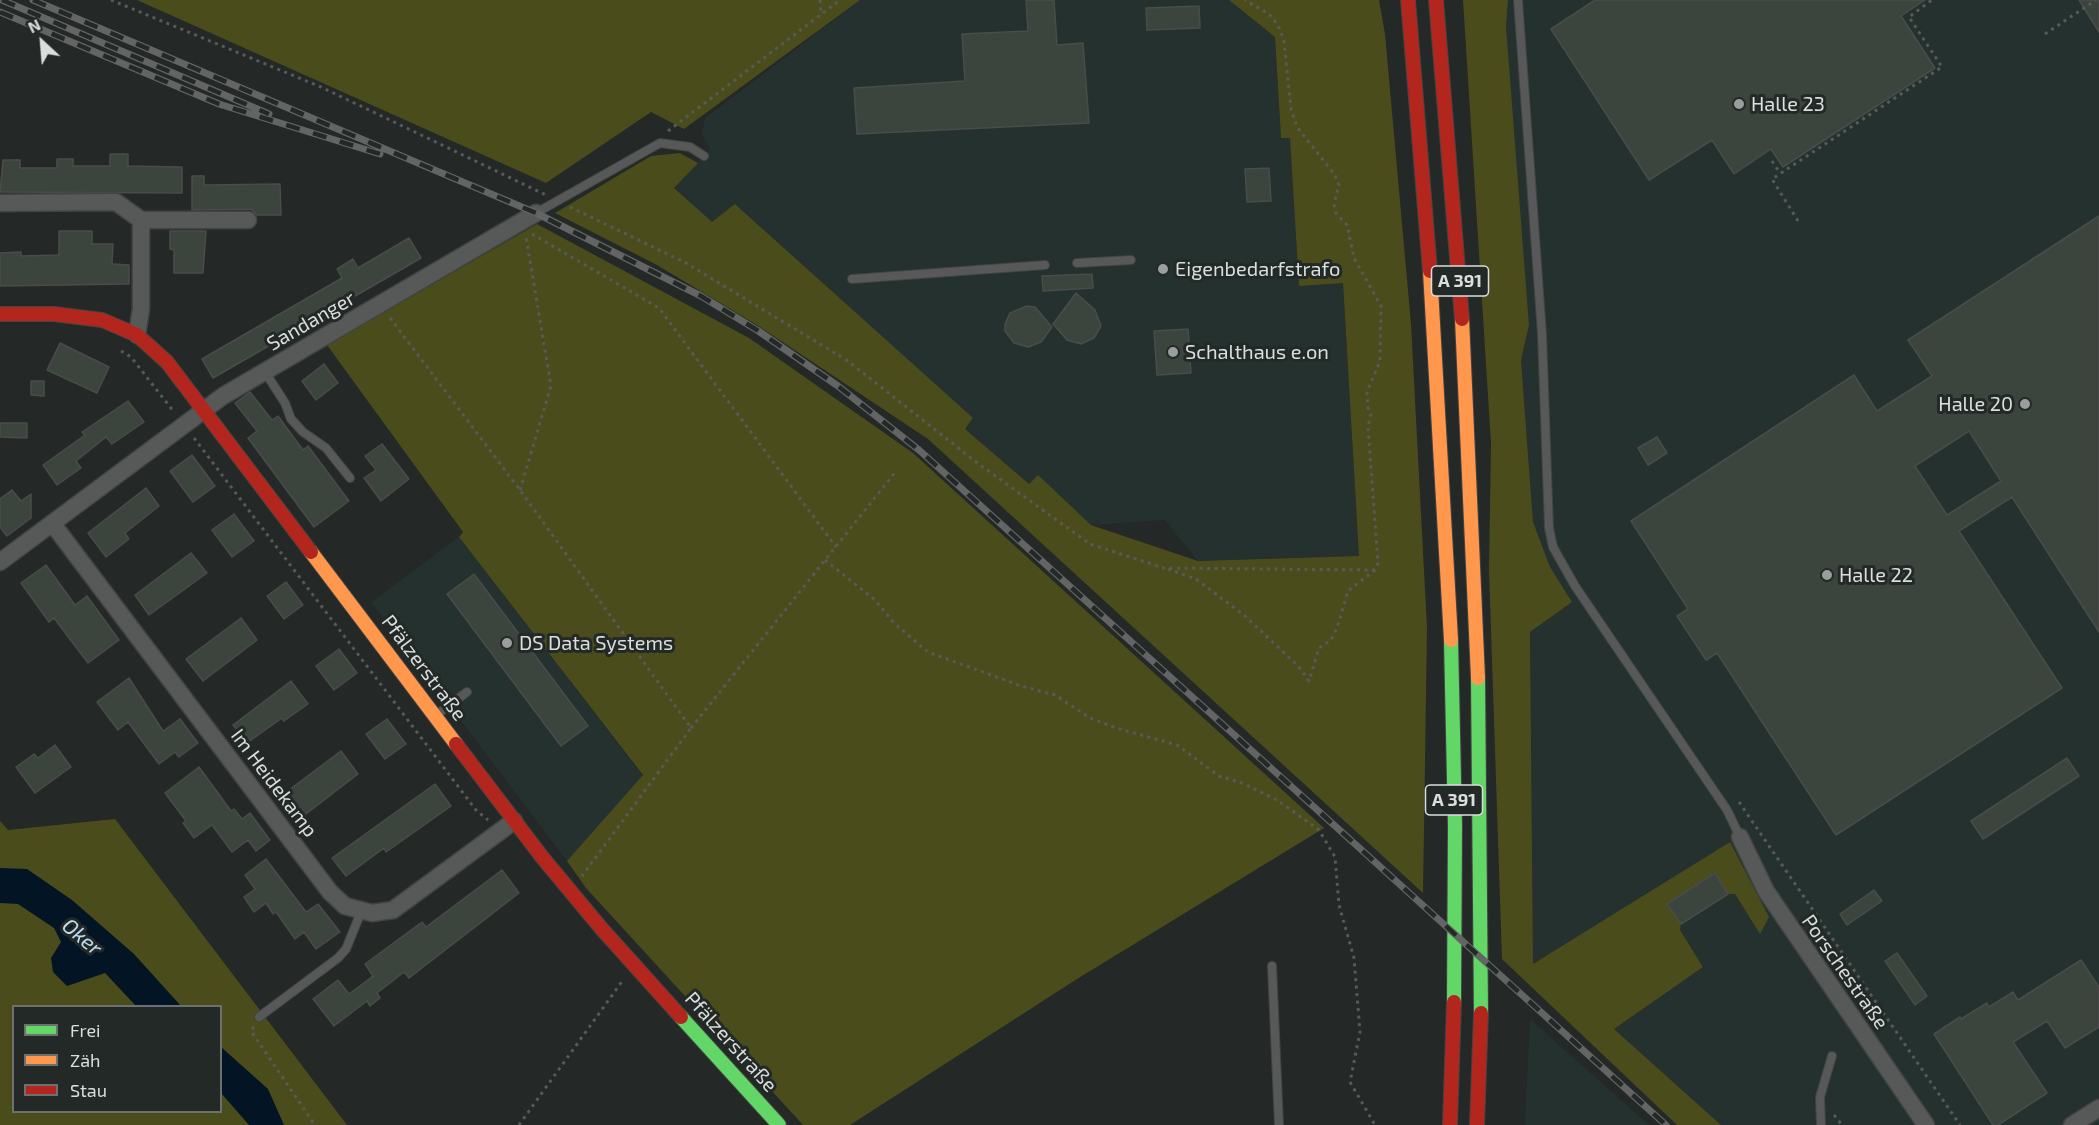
<!DOCTYPE html>
<meta charset="utf-8">
<style>
body{margin:0}
#map{position:relative;width:2099px;height:1125px;overflow:hidden;background:#242826;font-family:"Exo 2",sans-serif}
canvas{display:block}
.legend{position:absolute;left:12px;top:1005px;width:210px;height:108px;box-sizing:border-box;background:#232927;border:2px solid #6c7170;margin:0;padding:8px 10px;list-style:none;font-size:18px;color:#dadedd}
.legend li{display:flex;align-items:center;gap:12px;height:30px}
.legend b{width:30px;border:2px solid #6c7170}
.north{position:absolute;left:12px;top:12px;width:60px;height:60px;-webkit-text-stroke:4px #232927;paint-order:stroke;rotate:334deg;font-size:16px;font-weight:700;line-height:24px;text-align:center;color:#dadedd}
.north::after{content:'';display:block;margin:auto;width:21px;height:27px;background:#dadedd;clip-path:polygon(50% 0,100% 100%,50% 72%,0 100%)}
</style>
<div id="map">
<canvas width="2099" height="1125"></canvas>
<ul class="legend">
<li><b style="height:8px;background:#63d668"></b>Frei</li>
<li><b style="height:8px;background:#ff974d"></b>Zäh</li>
<li><b style="height:8px;background:#b3261e"></b>Stau</li>
</ul>
<div class="north">N</div>
</div>
<script>
const g = document.querySelector('canvas').getContext('2d');
g.lineJoin = 'round';
function fill(path, color) {
  g.fillStyle = color;
  g.fill(path, 'evenodd');
}
function poly(rows) {
  const path = new Path2D();
  for (const r of rows) {
    path.moveTo(r[0], r[1]);
    for (let i = 2; i < r.length; i += 2) path.lineTo(r[i], r[i + 1]);
  }
  return path;
}
function strokePath(path, color, width, dash) {
  g.strokeStyle = color;
  g.lineWidth = width;
  g.lineCap = dash ? 'butt' : 'round';
  g.setLineDash(dash || []);
  g.stroke(path);
}
function label(font, color, halo, rows, align = 'center') {
  g.font = font + ' "Exo 2",sans-serif';
  g.lineWidth = 6;
  g.setLineDash([]);
  g.textBaseline = 'middle';
  g.strokeStyle = halo;
  g.fillStyle = color;
  for (const [text, x, y, turn = 0] of rows) {
    g.save();
    g.translate(x, y);
    g.rotate((+turn || 0) * Math.PI / 180);
    g.textAlign = isNaN(turn) ? turn : align;
    if (halo) g.strokeText(text, 0, 0);
    g.fillText(text, 0, 0);
    g.restore();
  }
}
fill(poly([
 [860,0,1229,0,1275,37,1281,138,1290,138,1299,285,1343,283,1359,556,1198,561,1165,520,1091,525,1038,476,1029,484,965,429,973,419,736,204,712,223,674,188,710,149,702,134,705,118],
 [1508,0,2099,0,2099,1125,1721,1125,1614,1029,1703,967,1680,930,1681,924,1667,904,1715,873,1728,894,1735,894,1760,933,1730,842,1533,965,1530,632,1572,602,1550,567,1533,522,1521,360,1529,325,1506,26],
 [459,537,643,776,567,861,371,602],
 [1530,1019,1649,1125,1525,1125]
]), '#25312e');
fill(poly([
 [137,0,860,0,684,129,651,112,546,183],
 [1229,0,1379,0,1385,34,1411,324,1427,628,1423,893,928,439,757,325,657,265,555,213,651,156,680,153,698,163,674,188,712,222,735,204,973,418,965,429,1029,484,1038,475,1091,525,1198,561,1359,556,1343,283,1299,286,1290,138,1281,138,1275,37],
 [1463,0,1508,0,1506,26,1529,325,1521,360,1533,522,1550,567,1572,602,1530,632,1533,964,1730,842,1769,917,1760,934,1735,894,1728,894,1715,873,1668,903,1681,924,1680,930,1703,967,1614,1029,1721,1125,1677,1125,1502,959,1489,570,1491,443],
 [537,224,749,338,913,453,1324,828,1077,979,850,1125,803,1125,586,888,567,861,643,775,459,537,463,532,327,345],
 [115,819,347,1125,0,1125,0,821,8,830],
 [14,1006,220,1006,220,1112,14,1112]
]), '#4a4d1b');
fill(poly([
 [0,868,27,869,72,900,134,954,181,1006,136,1006,105,973,67,986,53,972,51,958,61,942,54,928,18,904,0,903],
 [220,1046,268,1089,284,1125,249,1125,221,1093]
]), '#031424');
const building = poly([
 [1026,0,1054,0,1057,45,1083,43,1089,123,857,134,854,88,965,81,962,34,1028,31,1026,0],
 [1595,0,1925,0,1901,16,1935,68,1783,167,1771,149,1734,174,1712,140,1649,180,1551,29,1595,0],
 [2079,0,2099,0,2099,32,2079,0],
 [1199,6,1200,28,1147,30,1146,8,1199,6],
 [110,154,128,154,128,166,182,167,182,193,0,192,3,160,20,160,20,168,57,168,57,159,73,159,73,166,110,166,110,154],
 [1269,168,1271,201,1247,202,1245,169,1269,168],
 [192,176,204,176,204,185,280,184,281,215,257,215,251,209,192,210,192,176],
 [2099,216,2099,632,2012,497,1959,531,2062,688,1836,835,1717,653,1706,660,1677,616,1688,609,1631,521,1854,375,1877,411,1932,376,1908,340,2099,216],
 [1969,431,2001,481,1947,515,1915,466,1969,431],
 [59,231,92,231,92,244,113,244,112,264,129,265,129,284,0,286,0,253,21,252,21,256,59,255,59,231],
 [170,231,206,231,203,273,174,273,174,250,170,249,170,231],
 [409,238,421,258,213,378,202,359,342,278,337,269,353,259,358,268,409,238],
 [1092,274,1093,288,1043,291,1042,276,1092,274],
 [1076,293,1095,310,1101,326,1094,338,1081,344,1067,340,1053,324,1076,293],
 [1027,306,1035,307,1052,327,1041,342,1028,347,1014,343,1005,331,1005,324,1010,313,1027,306],
 [1188,329,1191,373,1157,375,1154,331,1188,329],
 [60,343,109,367,97,393,47,370,60,343],
 [324,364,338,383,316,400,302,381,324,364],
 [31,381,44,381,44,396,31,395,31,381],
 [250,392,272,420,278,416,303,450,308,446,349,501,314,527,248,438,257,431,235,403,250,392],
 [128,401,144,422,112,444,106,437,76,461,81,468,57,485,43,465,85,435,82,432,128,401],
 [0,423,27,423,27,438,0,437,0,423],
 [1657,437,1667,453,1648,465,1638,448,1657,437],
 [382,444,409,479,381,501,364,478,376,470,365,456,382,444],
 [192,455,215,486,193,502,170,471,192,455],
 [146,488,159,506,125,533,129,539,106,557,88,533,146,488],
 [12,490,21,501,31,494,31,518,7,536,0,527,0,499,12,490],
 [234,514,254,541,232,557,212,530,234,514],
 [191,553,207,573,149,615,135,595,191,553],
 [46,565,75,605,87,596,119,640,88,663,54,618,49,622,21,583,46,565],
 [474,574,588,726,561,746,447,594,474,574],
 [286,582,303,605,284,619,267,596,286,582],
 [241,618,257,640,203,681,186,659,241,618],
 [339,649,357,673,334,690,316,666,339,649],
 [129,678,163,731,180,719,198,743,179,757,175,752,159,764,128,722,118,730,97,702,129,678],
 [291,681,308,704,284,721,282,718,247,743,233,725,291,681],
 [387,719,406,744,385,759,366,734,387,719],
 [55,745,71,767,35,793,16,767,34,754,38,758,55,745],
 [341,751,358,774,302,817,285,793,341,751],
 [2067,758,2079,776,1983,839,1971,821,2067,758],
 [199,767,231,811,234,809,242,819,250,813,270,840,256,851,248,840,232,852,212,825,194,838,183,823,186,821,165,793,199,767],
 [435,784,451,806,386,852,384,848,346,876,332,858,435,784],
 [266,859,306,912,318,904,340,932,316,949,304,932,295,939,276,912,273,914,266,903,254,912,244,897,255,889,245,875,266,859],
 [502,870,519,893,409,978,404,972,377,993,380,998,370,1006,367,1001,334,1026,313,999,338,980,349,994,373,976,365,964,422,922,426,927,502,870],
 [1715,873,1728,894,1681,924,1667,904,1715,873],
 [1874,890,1882,901,1847,925,1840,914,1874,890],
 [1897,953,1927,996,1915,1005,1885,961,1897,953],
 [2081,960,2099,987,2099,1027,2065,1048,2047,1021,2013,1042,2047,1093,1998,1125,1993,1125,1934,1034,1960,1017,1961,1019,1987,1003,1989,1007,2013,992,2018,1000,2081,960]
]);
fill(building, '#3c453d');
strokePath(building, '#494c4a', 1.5);
const lane = poly([
 [1518,0,1542,334,1549,528,1553,547,1575,586,1727,810,1740,837],
 [536,213,660,143,690,147,704,156],
 [1077,263,1131,260],
 [852,279,1045,265],
 [265,372,285,403,291,419,303,432,326,448,350,478],
 [435,716,467,692],
 [1272,966,1279,1125],
 [259,1017,338,958,346,949,361,912],
 [1821,1125,1820,1097,1832,1056]
]);
const street = poly([
 [0,203,116,202,141,220],
 [137,335,141,309,141,220,248,220],
 [52,523,330,892,345,906,372,913,393,910,514,821],
 [0,562,223,396,536,213],
 [1740,837,1766,891,1926,1125],
 [2072,1125,2099,1108]
]);
const fast = poly([
 [1451,640,1455,826,1454,1002],
 [1478,678,1481,1013],
 [681,1017,779,1125]
]);
const slow = poly([
 [1430,271,1451,640],
 [1462,319,1478,678],
 [311,552,456,744]
]);
const jam = poly([
 [1408,0,1430,271],
 [1436,0,1462,319],
 [0,314,54,314,102,320,137,335,167,362,311,552],
 [456,744,542,857,601,928,681,1017],
 [1450,1125,1454,1002],
 [1477,1125,1481,1013]
]);
strokePath(lane, '#424443', 10);
strokePath(street, '#424443', 19);
strokePath(fast, '#424443', 16);
strokePath(slow, '#424443', 16);
strokePath(jam, '#424443', 16);
strokePath(poly([
 [111,0,321,87,546,195],
 [820,0,821,13],
 [2045,34,2096,0],
 [668,131,840,0],
 [1772,161,1780,173],
 [570,207,686,263,848,361,976,462,1090,544,1164,568,1375,570],
 [1798,221,1772,179,1942,67,1909,17,1932,0],
 [532,234,659,308,836,547],
 [390,318,520,490,691,728,582,876],
 [121,351,131,357,174,412],
 [194,438,476,810,488,820],
 [520,490,551,386,526,237],
 [825,560,875,600,894,623,928,652,1021,686,1055,695,1090,718,1116,728,1177,745,1219,776,1242,783,1277,800,1319,830,1335,857,1339,905,1354,958,1360,1032,1350,1082,1375,1125],
 [1168,569,1196,579,1245,616,1299,667,1309,681,1319,648,1331,640,1337,628,1348,591,1375,570,1378,563,1368,427,1371,414,1368,408,1367,392,1380,361,1381,306,1354,258,1347,225,1336,213,1334,204,1339,185,1335,175,1297,127,1291,109,1284,41,1278,25,1269,14,1245,0],
 [691,728,897,470],
 [1739,802,1960,1125],
 [254,1027,251,1031,315,1125],
 [1834,1115,1842,1125],
 [519,1125,623,980]
]), '#585959', 3, [3, 4.5]);
strokePath(lane, '#575959', 8);
strokePath(street, '#575959', 16);
strokePath(fast, '#63d668', 14);
strokePath(slow, '#ff974d', 14);
strokePath(jam, '#b3261e', 14);
const rail = poly([
 [2,0,269,114],
 [33,0,536,213,701,296,757,330,838,386,919,450,1666,1125],
 [0,12,219,104,380,154]
]);
strokePath(rail, '#636464', 7);
strokePath(rail, '#232927', 4.5, [14]);
for (const [x, y, r, color] of [
 [1739,104,6,"#9a9e9d"],
 [1163,269,6,"#9a9e9d"],
 [1173,352,6,"#9a9e9d"],
 [2025,404,6,"#9a9e9d"],
 [1827,575,6,"#9a9e9d"],
 [507,643,6,"#9a9e9d"]
]) {
  const dot = new Path2D();
  dot.arc(x, y, r, 0, 2 * Math.PI);
  g.fillStyle = color;
  g.fill(dot);
  strokePath(dot, '#232927', 2);
}
for (const [x, y, w] of [
 [1460,281,57],
 [1454,800,57]
]) {
  const box = new Path2D();
  box.roundRect(x - w / 2, y - 15, w, 30, 4.5);
  g.fillStyle = '#232927';
  g.fill(box);
  strokePath(box, '#dadedd', 1.5);
}
label('bold 18px', '#dadedd', null, [
 ["A 391",1460,281],
 ["A 391",1454,800]
]);
label('20px', '#dadedd', '#232927', [
 ["Halle 23",1751,104],
 ["Eigenbedarfstrafo",1175,269],
 ["Schalthaus e.on",1185,352],
 ["Halle 20",2013,404,"right"],
 ["Halle 22",1839,575],
 ["DS Data Systems",519,643]
], 'left');
label('20px', '#dadedd', '#232927', [
 ["Sandanger",311,321,-30],
 ["Pfälzerstraße",424,668,53],
 ["Im Heidekamp",274,783,53],
 ["Porschestraße",1845,972,55],
 ["Pfälzerstraße",731,1042,48]
]);
label('italic 21px', '#bedcf3', '#232927', [
 ["Oker",82,937,40]
]);
</script>
